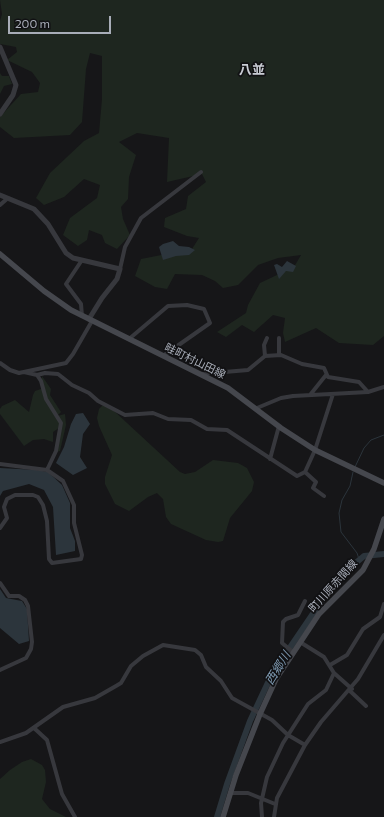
<!DOCTYPE html>
<meta charset="utf-8">
<style>
body{margin:0}
#map{position:relative;width:384px;height:817px;overflow:hidden;background:#161618;font-family:Commissioner,sans-serif}
canvas{display:block}
.scale{position:absolute;left:8px;top:16px;width:103px;height:18px;box-sizing:border-box;border:2px solid #a8adb8;border-top:0;padding-left:5px;font-size:12px;line-height:14px;white-space:nowrap;color:#a8adb8;-webkit-text-stroke:3px #111113;paint-order:stroke}
</style>
<div id="map">
<canvas width="384" height="817"></canvas>
<div class="scale">200 m</div>
</div>
<script>
const g = document.querySelector('canvas').getContext('2d');
g.lineJoin = 'round';
function fill(path, color) {
  g.fillStyle = color;
  g.fill(path, 'evenodd');
}
function poly(rows) {
  const path = new Path2D();
  for (const r of rows) {
    path.moveTo(r[0], r[1]);
    for (let i = 2; i < r.length; i += 2) path.lineTo(r[i], r[i + 1]);
  }
  return path;
}
function strokePath(path, color, width, dash) {
  g.strokeStyle = color;
  g.lineWidth = width;
  g.lineCap = dash ? 'butt' : 'round';
  g.setLineDash(dash || []);
  g.stroke(path);
}
function label(font, color, halo, rows, align = 'center') {
  g.font = font + ' Commissioner,"Noto Sans JP",sans-serif';
  g.lineWidth = 3.5;
  g.setLineDash([]);
  g.textBaseline = 'middle';
  g.strokeStyle = halo;
  g.fillStyle = color;
  for (const [text, x, y, turn = 0] of rows) {
    g.save();
    g.translate(x, y);
    g.rotate((+turn || 0) * Math.PI / 180);
    g.textAlign = isNaN(turn) ? turn : align;
    if (halo) g.strokeText(text, 0, 0);
    g.fillText(text, 0, 0);
    g.restore();
  }
}
fill(poly([
 [0,0,384,0,384,336,373,345,339,343,316,328,285,342,283,333,285,318,273,315,254,332,242,325,226,337,217,332,246,313,248,305,260,283,294,267,301,255,278,258,258,265,238,285,223,288,215,281,202,275,175,274,167,289,155,287,135,276,141,259,192,249,199,238,187,236,164,227,165,218,186,209,188,196,206,182,202,174,167,182,169,138,137,133,119,142,136,155,129,177,128,199,121,207,123,219,130,235,117,249,105,243,102,235,89,230,87,240,78,246,63,235,70,218,97,198,100,185,84,179,64,197,44,205,36,198,50,173,84,141,99,133,102,99,102,56,90,53,86,69,82,122,70,135,14,138,0,127,0,117,21,94,38,92,40,83,32,72,7,60,17,52,16,47,0,44,0,21,2,14],
 [0,73,2,76,9,76,12,84,4,86,0,94],
 [42,376,51,389,50,395,61,412,57,416,65,414,66,425,60,451,56,452,59,428,53,432,53,442,44,439,33,440,24,446,0,414,0,409,2,406,15,400,29,412,33,395,35,391,41,389],
 [103,405,113,410,180,472,185,474,195,472,213,460,238,463,247,468,254,482,252,491,230,518,223,541,218,542,206,540,171,524,166,517,163,499,157,493,148,497,129,511,115,504,105,484,105,477,112,455,99,426,97,418,99,409],
 [31,759,42,765,45,770,46,782,42,799,50,809,66,817,0,817,0,779,10,770,22,762]
]), '#1e261f');
fill(poly([
 [173,241,179,246,189,247,195,250,189,255,176,256,163,260,159,247,163,244],
 [287,261,296,266,293,272,286,271,279,279,274,265,277,264,282,267],
 [83,413,90,424,83,434,80,457,87,468,73,475,56,463,64,447,71,424,76,414],
 [0,468,37,470,48,472,62,485,70,503,70,528,75,541,75,551,56,555,53,507,44,490,29,484,3,491,0,496],
 [0,589,6,598,22,601,27,609,29,641,19,644,0,628]
]), '#2c353c');
strokePath(poly([
 [355,467,364,448,371,440,384,435],
 [353,472,350,486,342,500,339,513,341,532,357,553,359,559]
]), '#2c353c', 1);
strokePath(poly([
 [217,817,227,784,250,721,272,674,323,599,346,571,364,556,384,554]
]), '#2c353c', 6);
strokePath(poly([
 [0,205,8,198],
 [82,260,66,284,81,304,82,316],
 [120,269,125,247,141,218,201,172],
 [279,338,279,355],
 [129,339,168,306,187,305,204,309,210,323,163,356],
 [265,356,264,345,267,338],
 [0,363,10,370,19,373,66,363,73,354,92,321],
 [24,372,37,375,45,373,58,374,72,385,89,393,98,401,125,415,153,413,168,419,191,420,207,429,227,430,297,476,305,472,315,450,333,394],
 [201,374,248,370,265,356,281,355,302,364,324,368,328,377,359,382,368,392],
 [37,375,41,381,46,399,61,423,56,451,47,470],
 [310,395,326,375],
 [257,408,281,398,293,396,368,392,384,387],
 [270,459,279,426],
 [0,464,47,470,63,481,74,505,74,523,82,555,81,559,52,563,49,559,47,521,43,505,38,497,33,495,15,495,7,499,4,507,7,518,0,528],
 [305,472,316,482,313,488,324,496],
 [0,583,9,596,19,596,25,600,28,606,32,642,31,649,26,658,0,670],
 [300,642,324,657,334,673,352,689],
 [293,652,282,643,283,622,286,619,298,615,305,601],
 [330,665,347,655,363,629,380,617,384,604],
 [350,691,366,706],
 [34,728,47,740,62,794,75,817],
 [0,742,26,733,63,707,95,698,116,686,121,683,131,666,143,656,163,645,195,650,201,655,206,667,221,681,232,698,272,720,288,735,305,745],
 [230,793,248,793,275,804],
 [262,817,261,803,267,777,283,743,308,704,326,690,334,673],
 [274,817,277,798,305,745,321,722,358,679,384,635]
]), '#37383d', 4);
strokePath(poly([
 [0,47,16,85,13,95,0,114],
 [0,195,34,209,48,224,66,253,73,258,120,269,117,279,102,298,89,319]
]), '#37383d', 5);
strokePath(poly([
 [0,254,44,291,71,310,228,388,281,428,315,450,384,483],
 [223,817,236,775,260,714,276,679,319,614,363,570,374,549,384,519]
]), '#45474d', 5.5);
label('11px', '#a8adb8', '#111113', [
 ["畦町村山田線",195,361,26],
 ["町川原赤間線",333,586,-48]
]);
label('italic 12px', '#7f9bb3', '#111113', [
 ["西郷川",278,668,-58]
]);
label('bold 13px', '#c9ccd4', '#111113', [
 ["八並",252,70]
]);
</script>
